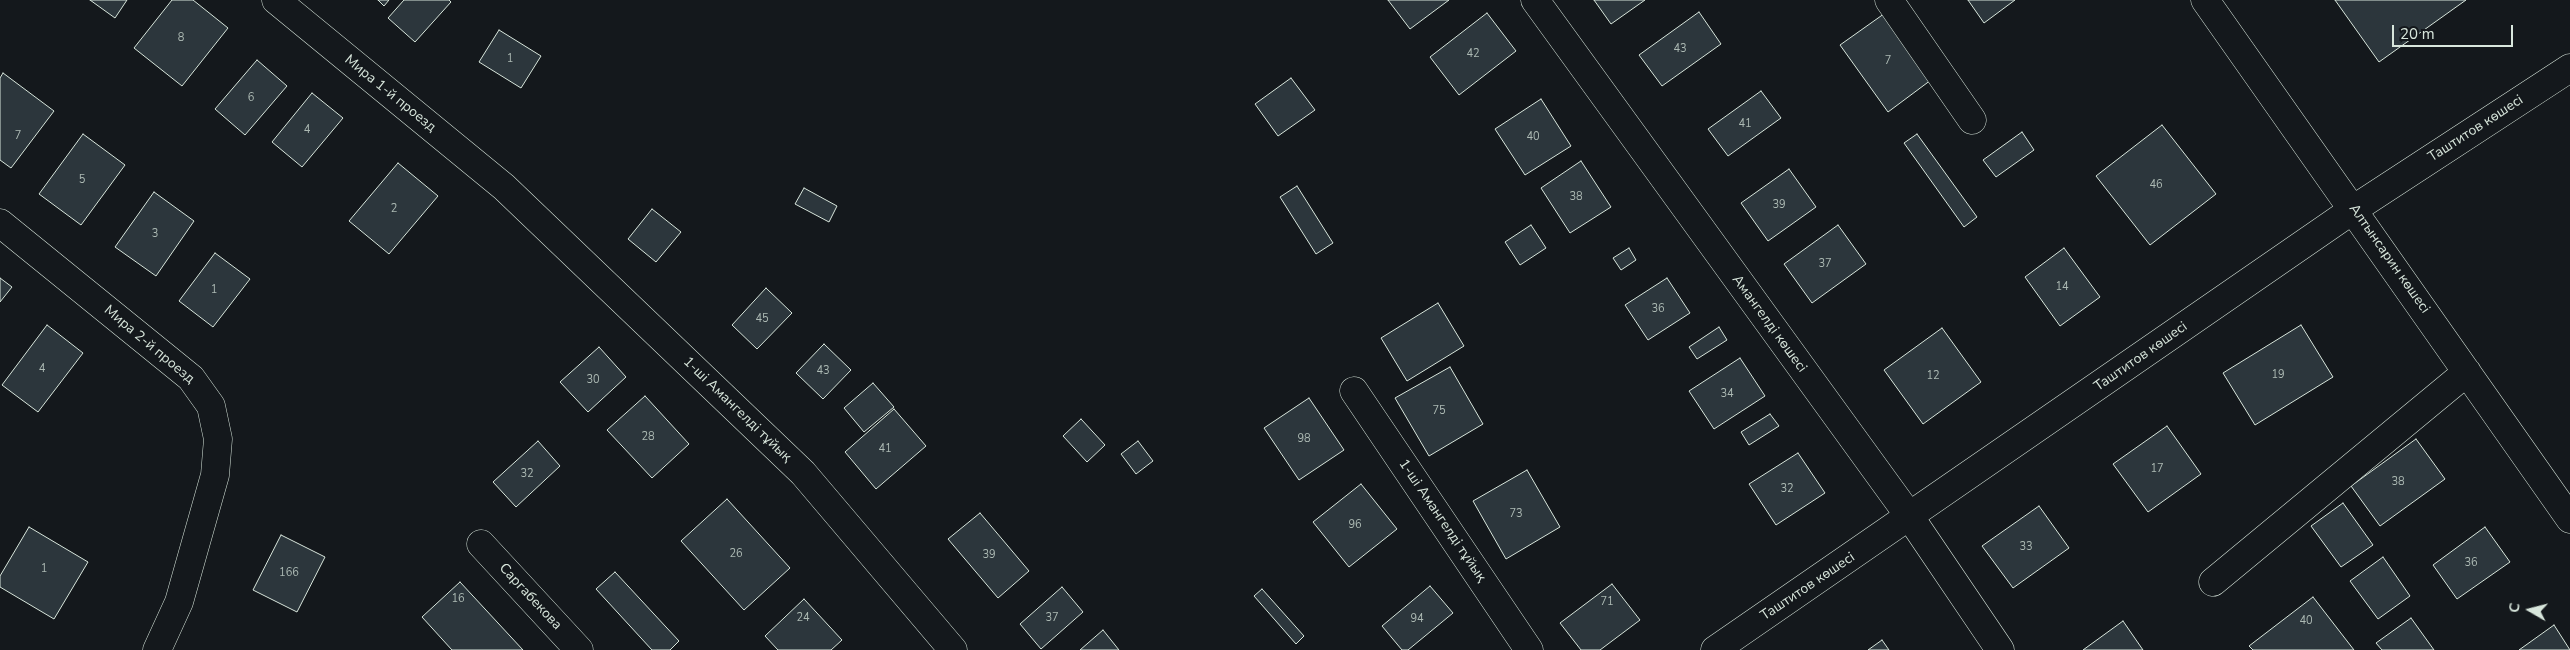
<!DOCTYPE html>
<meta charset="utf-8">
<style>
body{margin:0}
#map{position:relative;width:2570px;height:650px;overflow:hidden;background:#14181c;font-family:"Nunito Sans",sans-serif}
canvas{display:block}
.north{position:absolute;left:2505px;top:585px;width:50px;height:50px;-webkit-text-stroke:4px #14181c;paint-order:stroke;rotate:278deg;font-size:14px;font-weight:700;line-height:20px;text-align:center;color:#d8e6dc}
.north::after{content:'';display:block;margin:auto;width:18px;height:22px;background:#d8e6dc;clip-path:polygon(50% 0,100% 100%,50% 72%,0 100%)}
.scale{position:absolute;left:2392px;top:25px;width:121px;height:22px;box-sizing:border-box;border:2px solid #d8e6dc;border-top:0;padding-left:6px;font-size:15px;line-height:18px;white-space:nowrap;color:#d8e6dc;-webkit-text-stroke:4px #14181c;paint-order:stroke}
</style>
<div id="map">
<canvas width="2570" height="650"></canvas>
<div class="north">С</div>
<div class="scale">20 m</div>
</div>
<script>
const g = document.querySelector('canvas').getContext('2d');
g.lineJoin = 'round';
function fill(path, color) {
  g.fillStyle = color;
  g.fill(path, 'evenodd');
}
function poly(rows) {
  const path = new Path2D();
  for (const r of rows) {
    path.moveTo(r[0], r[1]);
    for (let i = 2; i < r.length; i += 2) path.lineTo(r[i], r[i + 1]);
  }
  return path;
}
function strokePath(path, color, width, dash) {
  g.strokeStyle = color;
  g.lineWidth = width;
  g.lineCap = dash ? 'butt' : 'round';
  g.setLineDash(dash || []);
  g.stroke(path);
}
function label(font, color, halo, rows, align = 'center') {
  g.font = font + ' "Nunito Sans",sans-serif';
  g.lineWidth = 4;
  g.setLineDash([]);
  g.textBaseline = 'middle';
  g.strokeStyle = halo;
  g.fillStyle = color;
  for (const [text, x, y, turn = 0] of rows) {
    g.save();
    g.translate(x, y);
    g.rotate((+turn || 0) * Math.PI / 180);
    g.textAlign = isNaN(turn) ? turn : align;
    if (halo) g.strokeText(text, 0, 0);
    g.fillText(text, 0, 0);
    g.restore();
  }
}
const building = poly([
 [90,0,127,0,115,18,90,0],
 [172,0,193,0,228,28,182,86,134,48,172,0],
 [378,0,389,0,384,6,378,0],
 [404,0,449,0,451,2,415,42,388,18,404,0],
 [1388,0,1449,0,1410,29,1388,0],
 [1594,0,1645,0,1611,24,1594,0],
 [1968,0,2015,0,1984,23,1968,0],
 [2335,0,2466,0,2379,62,2335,0],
 [1888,11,1935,77,1888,112,1840,45,1888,11],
 [1699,12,1721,44,1662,86,1639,55,1699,12],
 [1487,13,1516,51,1459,95,1430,57,1487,13],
 [499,30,541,56,521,88,479,62,499,30],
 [257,60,287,86,245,135,215,109,257,60],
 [3,73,54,111,11,168,0,160,0,78,3,73],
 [1291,78,1315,110,1278,136,1255,104,1291,78],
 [1761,91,1781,118,1728,156,1708,129,1761,91],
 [312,93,343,118,302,167,272,142,312,93],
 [1541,99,1571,146,1525,175,1495,129,1541,99],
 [2162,125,2216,194,2150,245,2096,176,2162,125],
 [2022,132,2034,150,1996,177,1983,160,2022,132],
 [83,134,125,165,81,225,39,194,83,134],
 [1917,134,1977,217,1964,227,1904,143,1917,134],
 [1581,161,1611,207,1570,233,1541,188,1581,161],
 [398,163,438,196,389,254,349,221,398,163],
 [1789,169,1816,207,1768,241,1741,203,1789,169],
 [1297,186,1333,243,1316,254,1280,197,1297,186],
 [804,188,837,206,829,222,795,204,804,188],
 [154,192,194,221,156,276,115,247,154,192],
 [652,209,681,232,656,262,628,239,652,209],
 [1531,225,1546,248,1520,265,1505,242,1531,225],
 [1838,225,1866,264,1812,303,1784,264,1838,225],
 [1629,248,1636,260,1621,270,1613,258,1629,248],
 [2064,248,2100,297,2060,326,2025,277,2064,248],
 [215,253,250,279,213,327,179,301,215,253],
 [0,278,12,287,0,302,0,278],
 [1667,278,1690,313,1648,340,1625,305,1667,278],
 [766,288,792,313,757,349,732,325,766,288],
 [1438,303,1464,346,1407,381,1381,338,1438,303],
 [47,325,83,353,38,412,2,385,47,325],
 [2301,325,2333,377,2255,425,2223,373,2301,325],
 [1719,327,1727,340,1697,359,1689,347,1719,327],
 [1942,328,1981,382,1923,424,1884,370,1942,328],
 [824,344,851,370,823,399,796,373,824,344],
 [599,347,626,377,588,412,560,382,599,347],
 [1740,358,1765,396,1714,429,1689,391,1740,358],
 [1450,367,1483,424,1429,456,1395,398,1450,367],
 [873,383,894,407,864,432,844,408,873,383],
 [645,396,689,444,652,478,607,430,645,396],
 [1309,398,1344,450,1299,480,1264,428,1309,398],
 [894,409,926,446,876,489,845,452,894,409],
 [1770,414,1779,426,1749,445,1741,432,1770,414],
 [1081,419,1105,445,1087,462,1063,436,1081,419],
 [2167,426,2201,474,2148,512,2113,464,2167,426],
 [2416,439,2445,479,2380,526,2351,486,2416,439],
 [538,441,560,466,516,507,493,482,538,441],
 [1138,441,1153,461,1136,474,1121,454,1138,441],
 [1798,453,1825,493,1776,525,1749,484,1798,453],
 [1527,470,1560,527,1506,559,1473,501,1527,470],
 [1361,484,1397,529,1349,567,1313,522,1361,484],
 [727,499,790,568,744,610,681,541,727,499],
 [2343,503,2373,545,2341,567,2311,526,2343,503],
 [2039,506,2069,548,2013,588,1982,546,2039,506],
 [980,513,1029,571,998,598,948,539,980,513],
 [29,527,88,562,54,619,0,587,0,576,29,527],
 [2485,527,2510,562,2457,599,2433,565,2485,527],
 [281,535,325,557,297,612,253,590,281,535],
 [2383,557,2410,596,2378,619,2350,581,2383,557],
 [615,572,679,641,670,650,652,650,596,589,615,572],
 [460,582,523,650,452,650,422,617,460,582],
 [1612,584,1640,620,1600,650,1581,650,1560,623,1612,584],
 [1430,586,1453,613,1408,650,1402,650,1382,626,1430,586],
 [1062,587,1083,612,1041,649,1020,624,1062,587],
 [1262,589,1304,636,1296,644,1254,596,1262,589],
 [2313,597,2354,650,2253,650,2249,646,2313,597],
 [804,599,842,640,831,650,778,650,765,636,804,599],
 [2411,618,2434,650,2382,650,2376,643,2411,618],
 [2123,621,2143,650,2083,650,2123,621],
 [2554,625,2570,650,2519,650,2554,625],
 [1103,630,1119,650,1080,650,1103,630],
 [1882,640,1889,650,1868,650,1882,640]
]);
fill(building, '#2c363c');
strokePath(building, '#d8e6dc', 1);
const minor = poly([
 [276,0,504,187,803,473,953,650],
 [1535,0,1910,517,2000,650],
 [1889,0,1972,120],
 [2205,0,2570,519],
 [0,223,191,378,211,406,218,439,215,475,179,602,157,650],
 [1354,391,1529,650],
 [481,544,579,650],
 [2213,582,2467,372],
 [1715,650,2354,209,2570,68]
]);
strokePath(minor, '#d8e6dc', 29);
strokePath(minor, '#14181c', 28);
label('11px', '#adbab4', null, [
 ["8",181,38],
 ["43",1680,49],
 ["42",1473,54],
 ["1",510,59],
 ["7",1888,61],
 ["6",251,98],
 ["41",1745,124],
 ["4",307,130],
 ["7",18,136],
 ["40",1533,137],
 ["5",82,180],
 ["46",2156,185],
 ["38",1576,197],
 ["39",1779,205],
 ["2",394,209],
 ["3",155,234],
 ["37",1825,264],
 ["14",2062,287],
 ["1",214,290],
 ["36",1658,309],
 ["45",762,319],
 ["4",42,369],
 ["43",823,371],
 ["19",2278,375],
 ["12",1933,376],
 ["30",593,380],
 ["34",1727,394],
 ["75",1439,411],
 ["28",648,437],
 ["98",1304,439],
 ["41",885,449],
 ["17",2157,469],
 ["32",527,474],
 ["38",2398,482],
 ["32",1787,489],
 ["73",1516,514],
 ["96",1355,525],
 ["33",2026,547],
 ["26",736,554],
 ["39",989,555],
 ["36",2471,563],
 ["1",44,569],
 ["166",289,573],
 ["16",458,599],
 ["71",1607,602],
 ["24",803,618],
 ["37",1052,618],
 ["94",1417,619],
 ["40",2306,621]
]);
label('14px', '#d8e6dc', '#14181c', [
 ["Мира 1-й проезд",390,94,39],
 ["Таштитов көшесі",2476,129,-33],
 ["Алтынсарин көшесі",2389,259,55],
 ["Амангелді көшесі",1769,324,54],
 ["Мира 2-й проезд",149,345,40],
 ["Таштитов көшесі",2141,357,-35],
 ["1-ші Амангелді тұйық",737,410,44],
 ["1-ші Амангелді тұйық",1442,521,56],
 ["Таштитов көшесі",1808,587,-34],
 ["Саргабекова",530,597,47]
]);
</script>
